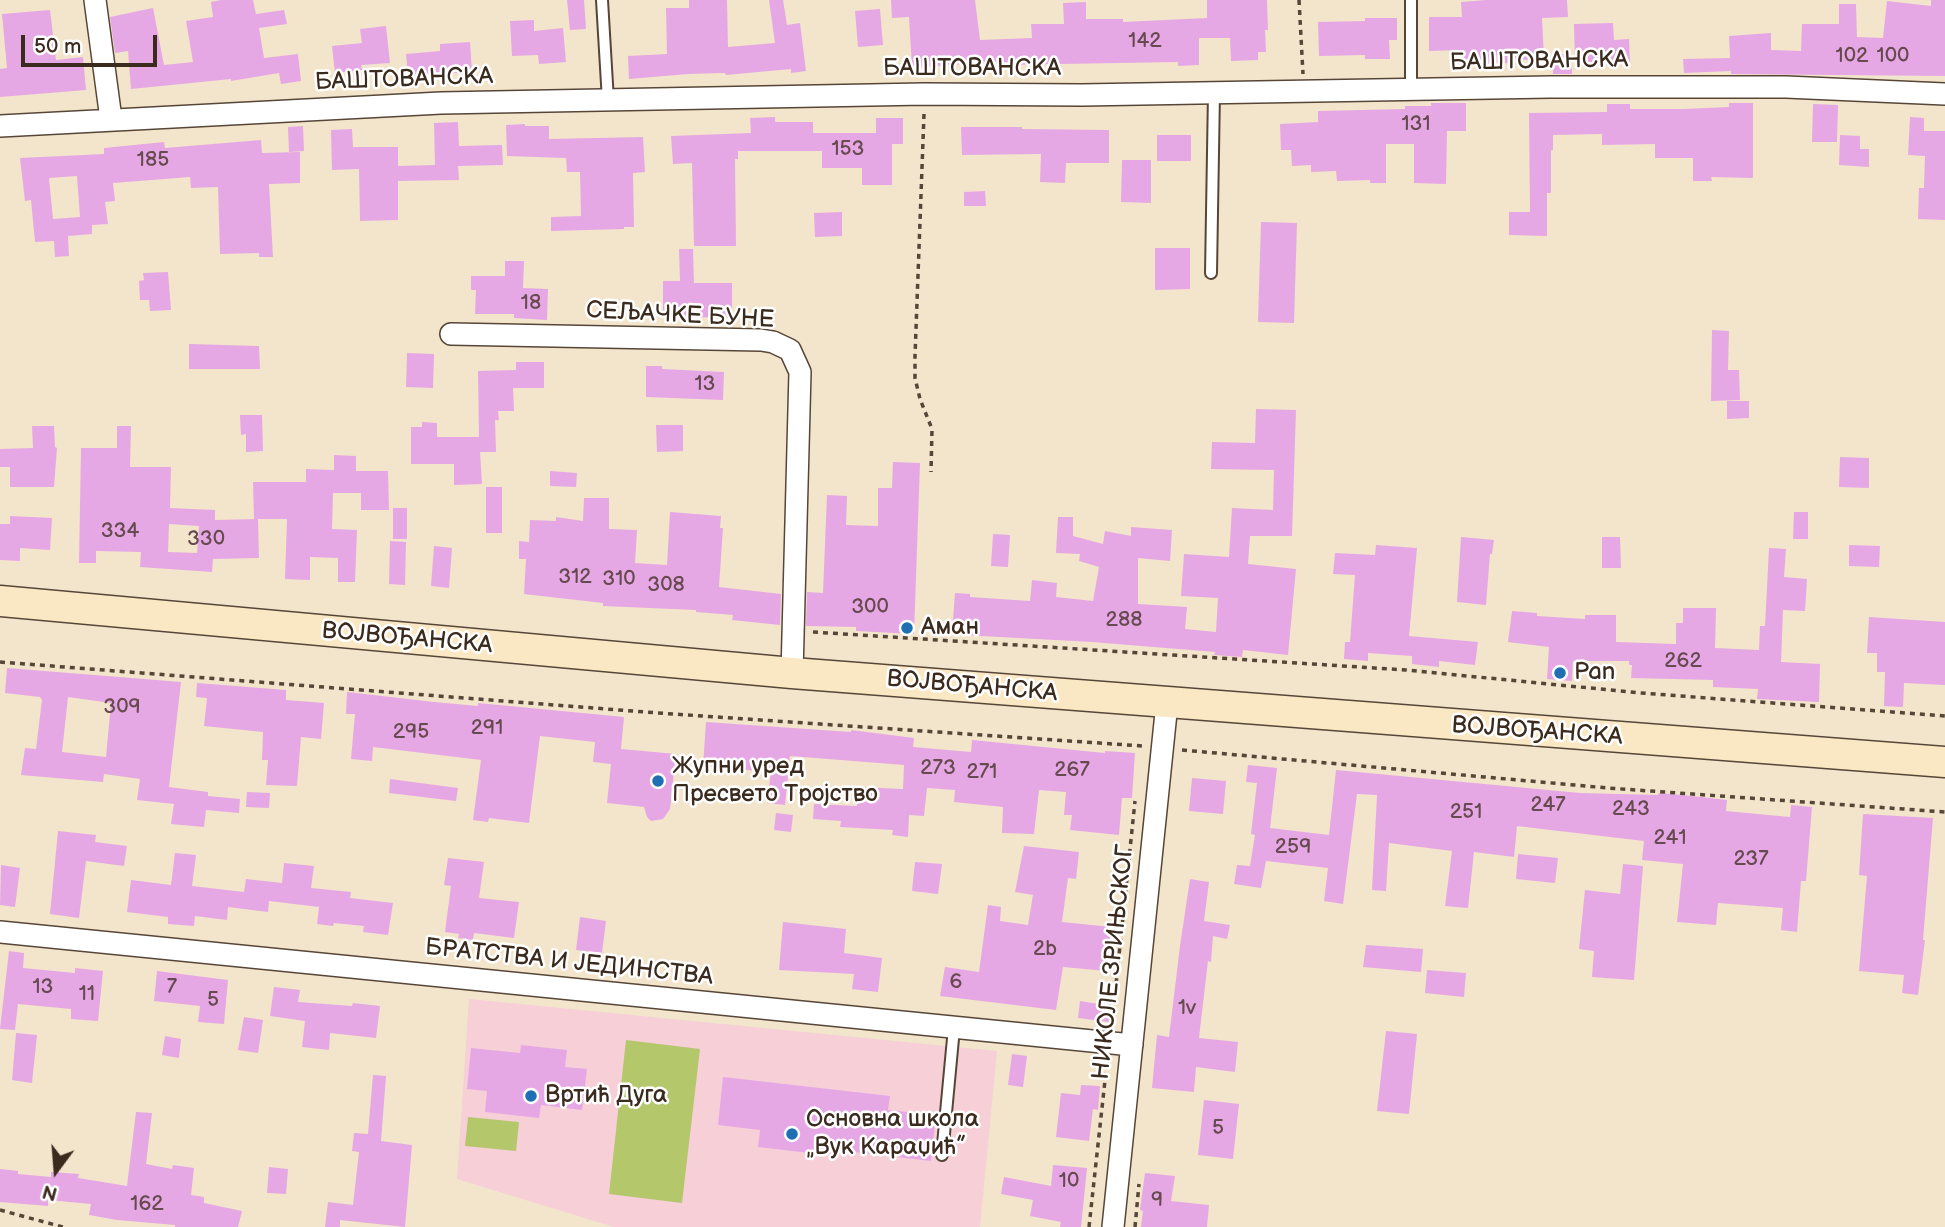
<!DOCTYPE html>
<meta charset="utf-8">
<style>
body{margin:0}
#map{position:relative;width:1945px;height:1227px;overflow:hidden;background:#f2e5cb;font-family:"Balsamiq Sans",sans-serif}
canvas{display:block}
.north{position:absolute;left:21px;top:1136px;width:70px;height:70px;-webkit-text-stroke:5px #fff;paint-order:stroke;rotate:196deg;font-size:19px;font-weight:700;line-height:28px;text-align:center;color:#3b2a1e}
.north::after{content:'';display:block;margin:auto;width:24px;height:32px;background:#3b2a1e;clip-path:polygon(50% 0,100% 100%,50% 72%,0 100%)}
.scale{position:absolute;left:21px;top:35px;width:136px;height:32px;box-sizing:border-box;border:4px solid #3b2a1e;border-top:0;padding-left:9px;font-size:21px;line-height:24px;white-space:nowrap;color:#3b2a1e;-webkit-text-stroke:5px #fff;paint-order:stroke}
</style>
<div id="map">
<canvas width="1945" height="1227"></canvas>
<div class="north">N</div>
<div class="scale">50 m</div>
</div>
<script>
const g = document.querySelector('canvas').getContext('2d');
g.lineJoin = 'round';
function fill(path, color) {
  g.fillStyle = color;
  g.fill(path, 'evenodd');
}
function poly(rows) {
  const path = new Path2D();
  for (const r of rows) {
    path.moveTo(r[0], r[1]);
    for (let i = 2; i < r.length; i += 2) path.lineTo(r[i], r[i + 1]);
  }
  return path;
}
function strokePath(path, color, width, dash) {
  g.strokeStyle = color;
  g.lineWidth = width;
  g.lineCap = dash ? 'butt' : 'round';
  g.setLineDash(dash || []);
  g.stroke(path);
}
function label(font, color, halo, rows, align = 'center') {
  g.font = font + ' "Balsamiq Sans",sans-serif';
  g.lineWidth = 5;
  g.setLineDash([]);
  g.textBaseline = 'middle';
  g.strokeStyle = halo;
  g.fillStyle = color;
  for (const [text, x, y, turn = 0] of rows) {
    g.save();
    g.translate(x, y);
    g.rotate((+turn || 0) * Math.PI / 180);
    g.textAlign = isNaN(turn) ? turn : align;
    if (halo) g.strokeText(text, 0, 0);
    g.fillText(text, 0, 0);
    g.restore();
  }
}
fill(poly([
 [469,999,997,1051,980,1227,614,1227,457,1179]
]), '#f6cfd7');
fill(poly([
 [626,1040,700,1049,682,1203,609,1194],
 [468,1117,519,1122,516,1151,465,1146]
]), '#b5c76b');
fill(poly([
 [221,0,253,0,256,14,284,10,287,24,259,28,264,58,298,54,301,81,281,84,279,73,231,81,231,79,131,89,128,51,115,53,110,17,153,8,164,65,193,62,186,21,213,17,211,2],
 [567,0,584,0,586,29,570,30],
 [689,0,727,0,728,47,775,43,769,0,783,0,787,25,800,23,806,71,791,73,791,69,726,75,725,73,688,74,629,79,628,56,667,54,666,8,689,8],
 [891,0,975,0,980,40,1032,38,1031,24,1064,24,1063,3,1086,2,1086,19,1123,19,1123,22,1207,18,1207,0,1267,0,1268,30,1265,30,1266,52,1258,52,1258,60,1231,61,1230,38,1199,38,1199,65,1178,66,1178,62,1001,65,1001,61,912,68,909,17,892,18],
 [1486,0,1567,0,1568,17,1542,18,1544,59,1514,60,1514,63,1462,64,1462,50,1429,51,1429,17,1462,17,1461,2],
 [1931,0,1945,0,1945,76,1731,74,1731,71,1684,73,1683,59,1730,58,1729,36,1771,33,1771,50,1801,51,1802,24,1839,24,1839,4,1856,4,1857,37,1883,38,1887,1,1931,6],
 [880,9,883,45,858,47,855,11],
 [50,10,56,60,83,57,86,90,0,97,0,69,7,68,2,14],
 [1365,18,1397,18,1397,40,1389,40,1390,59,1365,59,1365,55,1319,56,1318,22,1365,21],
 [534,20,534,31,563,28,566,62,539,64,538,55,512,56,510,21],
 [1613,23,1614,40,1629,39,1630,64,1575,65,1574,24],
 [386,26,390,63,361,65,362,70,335,73,332,46,362,43,360,29],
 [470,42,472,72,408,75,406,54,440,51,440,44],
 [1553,54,1571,54,1572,74,1553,74],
 [1431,103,1466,103,1466,131,1447,131,1446,184,1414,183,1414,144,1386,144,1386,183,1370,183,1370,180,1337,181,1336,171,1311,172,1311,165,1292,166,1291,150,1281,150,1280,124,1318,122,1318,111,1405,109,1405,106,1431,106],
 [1729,103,1753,103,1753,178,1711,177,1712,181,1693,181,1693,158,1655,158,1655,144,1602,145,1602,134,1553,135,1553,150,1551,150,1551,193,1547,193,1547,236,1509,235,1509,212,1530,212,1529,113,1607,112,1607,104,1630,104,1630,109,1684,109,1729,107],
 [1813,104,1838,105,1837,142,1812,142],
 [775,117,775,122,813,122,813,133,876,133,876,118,903,118,903,144,892,144,892,185,862,185,862,168,822,168,822,151,738,151,738,159,735,159,736,246,694,246,692,163,673,164,671,136,751,133,750,118],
 [1910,117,1924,118,1924,131,1945,131,1945,220,1918,219,1919,188,1924,188,1925,156,1908,155],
 [458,122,459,146,502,145,503,165,458,166,459,180,398,181,398,220,360,221,359,169,332,170,331,130,352,129,353,147,398,147,398,166,435,165,434,123],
 [525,124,525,126,549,126,549,139,643,137,645,172,633,173,634,227,624,227,624,229,551,231,551,217,581,216,580,172,567,172,566,158,507,156,506,125],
 [303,126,304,151,289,152,288,127],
 [961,127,1022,127,1022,129,1109,130,1109,163,1066,163,1065,183,1040,182,1041,154,962,155],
 [1157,135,1191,135,1191,161,1157,161],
 [1840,135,1860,136,1860,149,1869,149,1869,167,1839,165],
 [261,140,262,153,300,152,300,183,269,184,273,257,259,257,259,253,220,254,218,187,191,188,190,177,113,183,115,201,105,202,108,224,92,225,92,234,68,236,69,256,55,257,54,241,35,242,31,200,25,201,20,158,104,154,104,148,164,142,165,148],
 [77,176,80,217,53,219,49,178],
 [1122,160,1151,160,1151,203,1121,202],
 [985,191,986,206,964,206,964,192],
 [842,212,842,236,815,237,814,213],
 [1261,222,1297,223,1294,323,1258,322],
 [1155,248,1190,248,1190,289,1155,290],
 [679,249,693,249,694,283,732,283,732,318,663,316,663,281,680,281],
 [505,261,524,261,523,288,548,289,547,320,514,318,514,314,475,314,476,290,471,290,471,276,505,276],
 [168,272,171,310,150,311,149,300,140,300,139,281,144,280,143,273],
 [1712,330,1729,331,1728,370,1739,370,1740,400,1711,401],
 [189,344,259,346,260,369,189,369],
 [407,353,434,354,433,388,406,387],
 [516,362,544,362,544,388,513,388,514,411,498,411,499,420,495,420,496,452,480,452,482,484,454,485,454,464,411,464,411,427,422,427,422,422,437,423,437,437,479,437,478,371,516,370],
 [646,366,662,366,662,369,724,372,723,400,646,397],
 [1727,401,1749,401,1749,418,1727,419],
 [1256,409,1296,410,1292,536,1250,536,1248,564,1296,569,1288,655,1243,650,1242,657,1214,655,1215,652,1092,642,944,634,945,620,953,620,955,593,970,594,970,597,1030,601,1032,580,1057,583,1056,597,1093,601,1099,567,1079,561,1080,554,1056,553,1058,517,1073,517,1073,536,1103,544,1105,531,1131,536,1131,527,1172,530,1170,561,1138,558,1138,604,1187,607,1185,629,1216,632,1218,598,1181,596,1184,554,1229,557,1232,508,1273,510,1274,470,1211,469,1212,442,1255,443],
 [240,415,262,415,263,451,246,452,246,434,241,435],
 [656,425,683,425,683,451,657,452],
 [32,426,54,426,55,447,57,448,54,487,10,487,10,467,0,467,0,449,33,448],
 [117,426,131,426,130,467,171,467,170,508,215,510,215,520,258,519,259,558,213,559,212,572,140,567,141,552,96,551,96,563,79,563,81,448,117,448],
 [169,524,199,526,197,553,168,552],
 [334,455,356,456,356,471,388,471,389,510,361,510,361,493,333,493,332,529,357,530,355,582,338,582,338,558,310,557,310,580,285,579,287,519,254,519,253,482,306,482,306,469,334,470],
 [1840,457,1869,458,1869,488,1839,487],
 [893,462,920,463,914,634,856,631,856,627,806,626,807,592,823,593,827,495,847,496,846,525,878,526,878,488,892,488],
 [550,471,577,473,576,487,550,486],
 [486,487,502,487,502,533,486,533],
 [584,498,609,498,609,529,637,530,635,563,667,565,670,512,721,516,720,528,723,528,719,587,781,594,780,625,732,620,733,615,696,612,696,610,603,606,603,603,524,594,526,559,519,559,519,541,529,542,530,520,556,521,556,517,583,521],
 [393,508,407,508,407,539,393,539],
 [1794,512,1808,512,1808,539,1793,539],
 [10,516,52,518,50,550,20,548,20,561,0,560,0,524,10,524],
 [993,534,1010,535,1008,567,991,566],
 [1461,537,1494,540,1492,554,1490,554,1486,605,1457,602],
 [1602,537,1620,537,1621,568,1602,568],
 [390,541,406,542,405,585,389,584],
 [1376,545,1417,548,1409,636,1478,642,1475,665,1439,661,1439,667,1412,664,1412,656,1368,653,1368,661,1344,659,1345,642,1350,642,1355,575,1333,574,1335,553,1375,555],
 [1849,545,1880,546,1879,567,1849,566],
 [434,546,452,548,449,588,431,586],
 [1769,548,1786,549,1784,577,1807,579,1805,611,1783,610,1781,662,1820,664,1819,702,1757,699,1758,689,1713,687,1713,680,1631,678,1632,665,1629,665,1629,661,1573,661,1572,681,1547,679,1549,647,1508,642,1512,611,1537,613,1537,616,1585,619,1585,615,1616,615,1616,642,1676,644,1676,623,1683,623,1683,608,1716,608,1715,648,1759,650,1760,626,1765,626],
 [1869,617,1945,622,1945,685,1904,683,1903,707,1884,706,1885,672,1877,672,1877,653,1867,653],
 [7,668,181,682,169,787,208,792,208,796,240,799,239,813,206,810,204,827,171,824,174,804,137,800,140,779,104,774,103,782,21,775,25,748,36,749,42,700,40,697,5,693],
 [68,697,111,703,106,757,62,752],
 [197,683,286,690,286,700,324,703,321,739,301,737,297,786,266,785,268,760,262,760,263,732,204,726,207,698,196,697],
 [347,692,434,702,478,706,478,703,624,717,621,749,676,754,670,809,663,819,651,821,647,817,644,807,607,803,611,764,593,762,595,742,540,736,529,823,489,818,488,822,473,820,481,760,373,747,372,761,351,759,355,714,346,714],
 [706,722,851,732,851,730,914,738,913,747,971,752,972,740,1105,753,1105,751,1135,753,1132,798,1122,798,1119,835,1070,830,1072,815,1064,815,1066,792,1039,790,1034,834,1002,833,1003,807,954,802,955,790,927,788,924,816,909,815,908,837,892,835,893,830,840,827,841,821,813,819,814,804,857,806,858,787,903,789,904,765,790,756,785,805,767,803,771,772,703,766],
 [1248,765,1277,768,1270,828,1329,835,1336,770,1580,793,1658,795,1659,793,1692,796,1727,800,1726,811,1790,817,1791,805,1812,807,1806,881,1801,881,1797,932,1781,930,1783,908,1718,903,1716,925,1677,922,1683,864,1642,860,1644,841,1517,826,1514,857,1474,852,1468,908,1445,906,1452,851,1389,843,1386,891,1372,890,1377,795,1357,794,1343,904,1324,901,1328,868,1266,861,1261,888,1234,884,1237,865,1250,866,1255,835,1251,834,1257,783,1246,782],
 [1192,778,1226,781,1223,814,1189,811],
 [390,779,458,788,456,801,389,793],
 [247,792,270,793,269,808,246,807],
 [776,813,793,815,791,832,774,830],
 [1863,814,1933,818,1923,940,1925,940,1918,995,1902,993,1904,975,1859,971,1867,876,1859,875],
 [58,831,96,835,95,842,127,846,124,866,86,861,79,918,50,914],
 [1024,846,1079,852,1076,879,1068,878,1062,922,1111,927,1107,971,1063,967,1056,1010,940,996,945,967,979,972,988,905,1001,907,1000,921,1028,925,1033,895,1015,892],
 [175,853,196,855,192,886,244,892,246,879,282,883,284,863,314,866,311,888,351,892,350,898,393,903,388,935,363,932,364,926,334,923,333,926,317,924,319,907,269,901,268,912,228,907,227,920,195,916,194,926,168,924,168,917,127,912,131,880,171,885],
 [1518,854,1558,858,1555,883,1516,879],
 [448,858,484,862,479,898,519,902,514,938,474,933,473,940,458,938,459,934,445,932,451,886,444,885],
 [915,862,942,864,938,894,912,891],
 [1623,864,1643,866,1634,980,1592,977,1594,951,1579,949,1585,890,1620,894],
 [1,865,20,868,15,907,0,905],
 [1190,879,1209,882,1204,921,1230,925,1227,939,1213,936,1211,962,1208,961,1199,1038,1238,1042,1235,1072,1196,1067,1194,1092,1152,1088,1157,1035,1169,1037,1180,946],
 [580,917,606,921,602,953,576,950],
 [783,922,846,929,844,953,882,958,878,992,852,989,854,974,779,970],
 [1366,945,1423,949,1421,972,1363,967],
 [9,951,24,953,23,968,75,973,75,968,103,971,98,1021,71,1019,71,1009,18,1004,15,1030,0,1029],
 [1427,970,1466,973,1464,997,1425,993],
 [157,971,228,980,224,1024,198,1022,200,1006,154,1001],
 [274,987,300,990,298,1002,352,1006,353,1003,380,1006,376,1038,330,1033,329,1050,302,1047,305,1021,270,1016],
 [1099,995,1112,997,1109,1022,1078,1018,1080,1001,1098,1004],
 [244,1017,263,1020,258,1053,238,1050],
 [1386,1031,1417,1034,1409,1114,1377,1111],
 [16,1033,37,1035,32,1083,12,1080],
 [165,1036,181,1039,179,1058,162,1055],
 [521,1045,567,1050,565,1067,587,1069,582,1110,541,1105,539,1118,485,1112,487,1091,467,1089,471,1048,520,1053],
 [1012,1054,1027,1056,1023,1087,1008,1085],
 [373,1075,386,1076,381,1141,412,1145,405,1227,340,1220,340,1227,325,1227,328,1202,353,1205,359,1152,352,1151,354,1133,368,1134],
 [723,1077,890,1096,888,1110,936,1115,931,1161,828,1149,827,1155,758,1147,760,1130,718,1125],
 [1081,1085,1100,1086,1098,1110,1093,1109,1089,1141,1056,1137,1061,1093,1080,1095],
 [1204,1100,1239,1104,1233,1159,1198,1155],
 [136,1112,152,1113,146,1164,172,1169,173,1165,194,1168,191,1195,204,1197,204,1203,242,1211,238,1227,175,1227,175,1225,117,1220,89,1215,91,1204,48,1200,48,1206,0,1202,0,1169,18,1171,18,1174,51,1177,51,1172,79,1174,78,1178,127,1186],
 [1053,1165,1087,1168,1081,1227,1060,1227,1061,1222,1030,1216,1033,1200,1001,1194,1004,1177,1051,1186],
 [269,1167,288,1169,286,1194,267,1193],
 [1145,1173,1175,1176,1171,1201,1209,1205,1207,1227,1141,1227,1143,1211,1140,1210]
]), '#e6a8e4');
const service = poly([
 [602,0,608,101],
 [1411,0,1411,90],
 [1211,273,1214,92],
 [942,1155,954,1028]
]);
const minor = poly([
 [95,0,111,119],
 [0,126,441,103,924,94,1082,95,1550,87,1786,87,1945,94],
 [451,334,761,340,773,342,790,350,800,372,792,673],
 [0,932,1132,1045],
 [1113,1227,1167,703]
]);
const secondary = poly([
 [0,601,792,673,1945,762]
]);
strokePath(service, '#564638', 14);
strokePath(minor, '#564638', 24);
strokePath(secondary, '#564638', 33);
strokePath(poly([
 [1299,0,1303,74],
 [924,114,915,356,915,378,920,399,932,429,931,472],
 [813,632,1406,670,1641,693,1945,716],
 [0,662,658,713,1143,746],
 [1182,750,1608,788,1945,812],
 [1112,1023,1135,801],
 [0,1210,63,1227],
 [1089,1227,1107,1062],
 [1135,1227,1139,1184]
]), '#564638', 3.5, [5, 5]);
strokePath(service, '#fff', 10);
strokePath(minor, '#fff', 21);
strokePath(secondary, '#fae7c3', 30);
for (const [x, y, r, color] of [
 [907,628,7,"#1f6fb2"],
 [1560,673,7,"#1f6fb2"],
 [658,781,7,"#1f6fb2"],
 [531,1096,7,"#1f6fb2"],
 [792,1134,7,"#1f6fb2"]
]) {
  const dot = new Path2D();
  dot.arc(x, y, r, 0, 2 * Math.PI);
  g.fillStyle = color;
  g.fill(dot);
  strokePath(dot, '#fff', 2.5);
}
label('21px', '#664a50', null, [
 ["142",1145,42],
 ["102",1852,57],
 ["100",1893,57],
 ["131",1416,125],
 ["153",848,150],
 ["185",153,161],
 ["18",531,304],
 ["13",705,385],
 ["334",120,532],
 ["330",206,540],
 ["312",575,578],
 ["310",619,580],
 ["308",666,586],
 ["300",870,608],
 ["288",1124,621],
 ["262",1683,662],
 ["309",122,708],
 ["291",487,729],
 ["295",411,733],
 ["273",938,769],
 ["267",1072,771],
 ["271",982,773],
 ["247",1548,806],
 ["243",1631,810],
 ["251",1466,813],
 ["241",1670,839],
 ["259",1293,848],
 ["237",1751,860],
 ["2b",1045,950],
 ["6",956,983],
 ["13",43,988],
 ["7",172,988],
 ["11",87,995],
 ["5",213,1001],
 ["1v",1187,1009],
 ["5",1218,1129],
 ["10",1069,1182],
 ["9",1157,1201],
 ["162",147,1205]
]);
label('24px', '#3b2a1e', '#fff', [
 ["БАШТОВАНСКА",1539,62,-1],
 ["БАШТОВАНСКА",972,69],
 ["БАШТОВАНСКА",404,80,-2],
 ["СЕЉАЧКЕ БУНЕ",680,316,3],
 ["ВОЈВОЂАНСКА",407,639,5],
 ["ВОЈВОЂАНСКА",972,687,5],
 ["ВОЈВОЂАНСКА",1537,732,4],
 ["НИКОЛЕ ЗРИЊСКОГ",1114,962,-84],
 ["БРАТСТВА И ЈЕДИНСТВА",569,963,6]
]);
label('24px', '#3b2a1e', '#fff', [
 ["Аман",921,628],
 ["Pan",1574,673],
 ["Жупни уред",672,767],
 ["Пресвето Тројство",672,795],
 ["Вртић Дуга",545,1096],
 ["Основна школа",806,1120],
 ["„Вук Караџић”",806,1148]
], 'left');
</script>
